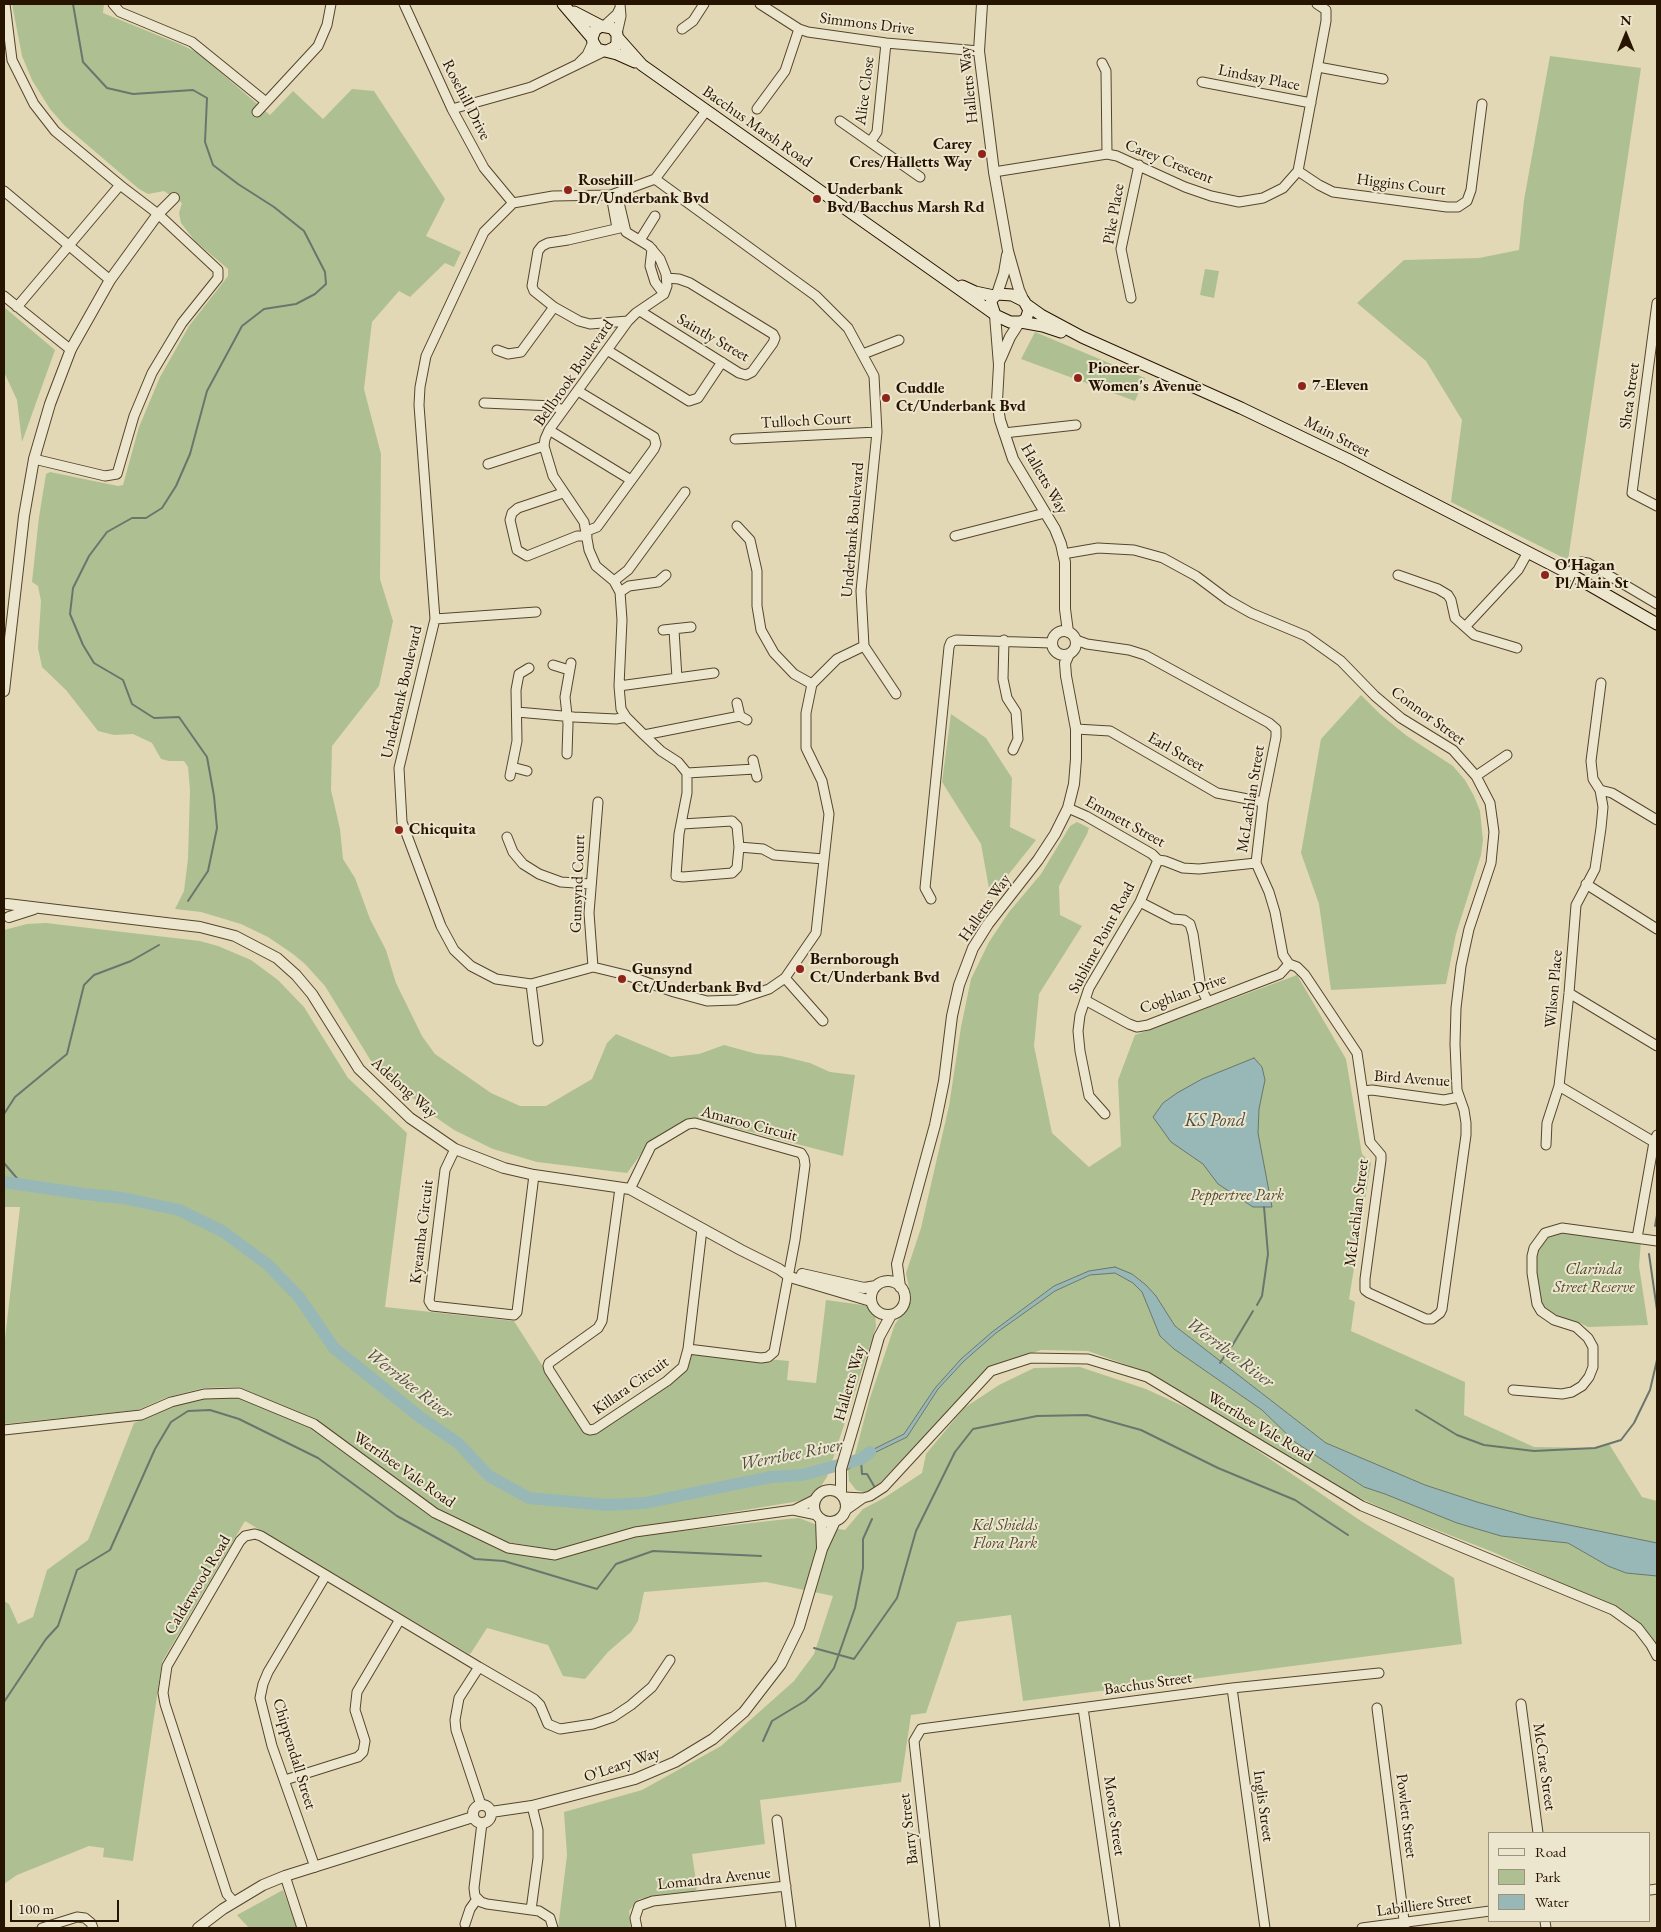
<!DOCTYPE html>
<style>
body{margin:0}
#map{position:relative;width:1661px;height:1932px;overflow:hidden;background:#e3d8b5;font-family:"EB Garamond",serif}
canvas{display:block}
.frame{position:absolute;inset:0;border:5px solid #271400;pointer-events:none}
.legend{position:absolute;left:1488px;top:1832px;width:162px;height:90px;box-sizing:border-box;background:#ede6cf;border:1px solid #9e927c;margin:0;padding:6px 9px;list-style:none;font-size:15px;color:#271400}
.legend li{display:flex;align-items:center;gap:10px;height:25px}
.legend b{width:25px;border:1px solid #9e927c}
.north{position:absolute;left:1601px;top:10px;width:50px;height:50px;-webkit-text-stroke:4px #ede6cf;paint-order:stroke;rotate:0deg;font-size:14px;font-weight:700;line-height:20px;text-align:center;color:#271400}
.north::after{content:'';display:block;margin:auto;width:18px;height:22px;background:#271400;clip-path:polygon(50% 0,100% 100%,50% 72%,0 100%)}
.scale{position:absolute;left:10px;top:1900px;width:109px;height:22px;box-sizing:border-box;border:2px solid #271400;border-top:0;padding-left:6px;font-size:15px;line-height:18px;white-space:nowrap;color:#271400;-webkit-text-stroke:4px #ede6cf;paint-order:stroke}
</style>
<div id="map">
<canvas width="1661" height="1932"></canvas>
<div class="frame"></div>
<ul class="legend">
<li><b style="height:6px;background:#ede6cf"></b>Road</li>
<li><b style="height:14px;background:#aec092"></b>Park</li>
<li><b style="height:14px;background:#97b8b6"></b>Water</li>
</ul>
<div class="north">N</div>
<div class="scale">100 m</div>
</div>
<script>
const g = document.querySelector('canvas').getContext('2d');
g.lineJoin = 'round';
function fill(path, color) {
  g.fillStyle = color;
  g.fill(path, 'evenodd');
}
function poly(rows) {
  const path = new Path2D();
  for (const r of rows) {
    if (r.length === 3) {
      path.moveTo(r[0] + r[2], r[1]);
      path.arc(r[0], r[1], r[2], 0, 2 * Math.PI);
      continue;
    }
    path.moveTo(r[0], r[1]);
    for (let i = 2; i < r.length; i += 2) path.lineTo(r[i], r[i + 1]);
  }
  return path;
}
function strokePath(path, color, width, dash) {
  g.strokeStyle = color;
  g.lineWidth = width;
  g.lineCap = dash ? 'butt' : 'round';
  g.setLineDash(dash || []);
  g.stroke(path);
}
function label(font, color, halo, rows, align = 'center') {
  g.font = font + ' "EB Garamond",serif';
  g.lineWidth = 4;
  g.setLineDash([]);
  g.textBaseline = 'middle';
  g.strokeStyle = halo;
  g.fillStyle = color;
  for (const [text, x, y, turn = 0] of rows) {
    g.save();
    g.translate(x, y);
    g.rotate((+turn || 0) * Math.PI / 180);
    g.textAlign = isNaN(turn) ? turn : align;
    if (halo) g.strokeText(text, 0, 0);
    g.fillText(text, 0, 0);
    g.restore();
  }
}
fill(poly([
 [12,4,104,4,103,13,182,45,198,53,270,115,293,91,323,119,352,89,374,91,445,199,426,236,461,252,454,267,445,263,410,297,399,291,372,322,364,389,381,454,380,579,393,621,379,686,332,746,331,790,340,829,343,859,355,878,370,919,386,950,396,983,422,1036,435,1054,491,1093,520,1106,546,1106,592,1079,607,1043,616,1034,671,1057,699,1054,724,1045,757,1054,781,1056,810,1063,830,1072,855,1075,843,1156,697,1118,685,1120,649,1143,627,1173,537,1162,493,1149,454,1130,431,1114,371,1061,325,986,305,964,293,954,268,937,241,924,201,912,175,909,184,891,188,859,190,790,188,767,184,761,169,761,161,759,152,743,133,734,114,735,98,731,66,690,42,667,38,648,41,601,38,586,32,582,39,517,46,474,50,472,118,486,123,485,139,427,160,377,189,326,228,276,228,269,195,241,181,223,179,213,182,203,164,191,148,194,139,189,65,126,50,109,32,80,22,56],
 [1550,56,1641,68,1568,560,1451,502,1462,420,1426,361,1357,303,1404,260,1479,258,1519,250,1524,200],
 [1205,269,1219,271,1214,298,1200,295],
 [4,307,55,350,22,442,17,400,4,372],
 [1035,332,1145,378,1135,401,1021,359],
 [1361,695,1380,714,1407,736,1453,766,1465,780,1474,796,1480,811,1483,840,1481,855,1456,934,1446,984,1331,990,1319,904,1301,853,1321,739],
 [951,714,986,738,1012,778,1010,827,1036,840,993,894,990,894,981,844,942,782],
 [1077,822,1089,828,1087,834,1059,886,1060,915,1082,926,1039,994,1034,1046,1052,1133,1089,1167,1121,1146,1118,1080,1135,1035,1297,975,1346,1059,1362,1154,1371,1163,1349,1299,1355,1302,1351,1331,1465,1382,1464,1415,1534,1447,1595,1448,1609,1444,1642,1497,1657,1501,1657,1543,1530,1517,1477,1502,1425,1485,1326,1443,1175,1326,1156,1296,1132,1274,1089,1271,1054,1286,992,1332,961,1359,935,1388,904,1434,868,1452,853,1462,869,1401,895,1324,906,1310,910,1293,906,1273,921,1228,949,1106,961,1027,971,979,989,942,1009,912,1041,874,1070,826],
 [46,923,200,941,218,946,251,960,278,980,304,1007,348,1078,407,1133,385,1307,514,1321,584,1431,670,1384,690,1352,789,1361,787,1380,816,1383,826,1300,863,1305,868,1307,875,1313,876,1327,827,1477,821,1486,806,1500,634,1528,555,1550,507,1542,437,1509,316,1420,239,1387,203,1388,165,1398,138,1410,4,1424,4,1348,20,1207,4,1207,4,930,27,924],
 [1562,1230,1641,1241,1639,1266,1648,1325,1588,1327,1578,1322,1555,1316,1544,1309,1538,1292,1535,1258,1542,1242,1547,1237],
 [1115,1273,1133,1283,1142,1292,1160,1336,1174,1349,1262,1410,1295,1442,1364,1487,1385,1494,1457,1523,1501,1536,1568,1543,1608,1566,1626,1573,1657,1576,1657,1646,1646,1630,1611,1606,1493,1552,1388,1511,1345,1491,1283,1455,1152,1374,1088,1351,1041,1350,989,1368,879,1484,867,1493,856,1490,849,1481,848,1469,870,1455,907,1437,938,1389,964,1361,996,1333,1055,1291,1091,1275],
 [1080,1367,1146,1389,1211,1419,1361,1521,1454,1578,1462,1644,1023,1701,1011,1615,957,1622,926,1713,911,1715,901,1782,760,1800,765,1844,692,1854,697,1888,694,1892,639,1899,629,1911,631,1928,558,1928,567,1855,564,1812,642,1790,721,1746,794,1681,814,1654,833,1596,766,1582,644,1592,638,1621,631,1632,608,1652,585,1679,563,1676,548,1645,487,1628,471,1653,469,1654,245,1521,162,1662,133,1861,103,1857,104,1848,89,1846,17,1875,4,1884,4,1601,9,1604,18,1624,33,1617,47,1570,88,1540,134,1423,168,1408,204,1398,238,1396,313,1428,434,1518,504,1552,554,1559,636,1536,787,1519,799,1518,820,1526,845,1530,863,1509,884,1498,922,1473,926,1454,964,1408,999,1385,1034,1368],
 [283,1890,297,1928,249,1928,237,1915]
]), '#aec092');
const water = poly([
 [1254,1058,1262,1067,1265,1080,1259,1109,1258,1133,1272,1207,1253,1207,1218,1184,1203,1164,1171,1142,1153,1117,1163,1103,1177,1093,1202,1079,1254,1058],
 [1115,1267,1132,1274,1146,1285,1156,1296,1175,1326,1326,1443,1425,1485,1477,1502,1530,1517,1657,1543,1657,1576,1626,1573,1608,1566,1568,1543,1501,1536,1457,1523,1385,1494,1364,1487,1295,1442,1262,1410,1174,1349,1160,1336,1142,1292,1133,1283,1115,1273,1090,1275,1055,1291,996,1333,964,1361,938,1389,907,1437,870,1455,844,1472,843,1469,868,1452,904,1434,935,1388,961,1359,992,1332,1054,1286,1089,1271,1115,1267]
]);
fill(water, '#97b8b6');
strokePath(water, '#6a766d', 1);
strokePath(poly([
 [73,4,83,62,107,88,133,94,193,90,207,98,205,142,213,165,238,184,274,207,304,231,325,272,326,284,315,294,296,304,264,309,242,326,207,391,190,454,176,486,162,508,146,518,132,518,107,532,89,556,73,588,70,614,83,645,94,663,123,680,132,704,154,718,179,717,207,757,214,796,217,828,208,871,188,901],
 [4,1114,15,1097,67,1054,84,985,94,975,131,961,159,945],
 [4,1163,21,1183],
 [1655,1226,1657,1215],
 [1649,1254,1657,1310],
 [1257,1305,1262,1296,1268,1254,1264,1207],
 [1232,1346,1253,1311],
 [1220,1363,1228,1351],
 [1416,1410,1457,1435,1484,1445,1534,1451,1595,1448,1621,1440,1634,1423,1650,1390,1657,1360],
 [861,1460,862,1474,867,1474,874,1486],
 [814,1648,854,1659,897,1598,916,1531,955,1452,973,1429,1037,1416,1087,1415,1141,1430,1218,1468,1295,1500,1348,1535],
 [4,1702,46,1639,58,1626,77,1570,110,1550,155,1449,171,1422,188,1411,210,1410,239,1419,318,1458,397,1516,475,1559,504,1561,597,1589,616,1564,653,1551,761,1556],
 [763,1741,772,1721,805,1701,820,1687,834,1668,855,1608,863,1568,863,1539,872,1519]
]), '#6a766d', 2);
strokePath(poly([
 [4,1182,85,1194,123,1198,179,1210,222,1231,267,1264,299,1297,334,1348,420,1417,458,1443,489,1476,529,1498,608,1505,645,1503,741,1483,771,1477,802,1475,861,1459,870,1452]
]), '#97b8b6', 12);
const minor = poly([
 [5,4,12,60,34,104,55,131,120,185],
 [113,4,120,12,192,42,266,102],
 [404,4,452,109,484,168,513,203],
 [760,4,799,29,808,32,886,43,979,51],
 [604,26,617,14,620,8],
 [682,29,693,21,704,4],
 [617,34,621,16,620,4],
 [579,63,587,55,593,42],
 [1102,63,1106,71,1107,154],
 [1318,67,1383,79],
 [1202,82,1311,103],
 [452,109,531,87,605,51],
 [757,109,785,71,799,29],
 [257,112,318,46,327,25,331,4],
 [840,121,920,177],
 [871,141,877,132,886,43],
 [1298,171,1319,185,1333,192,1447,207,1458,207,1467,201,1471,190,1482,104],
 [994,172,1107,154,1117,156,1185,187,1211,196,1239,202,1263,198,1283,188,1298,171,1326,21,1326,10,1317,4],
 [655,179,816,296,848,328,874,376,877,432,861,591,864,646,837,659,812,684,806,713,806,748,822,781,829,814,816,933,785,978,769,989,736,1000,707,1001,674,992,626,975,593,967,531,984,496,979,471,966,454,950,441,926,402,822,399,768,435,619,419,405,420,387,426,356,484,232,513,203,553,196,611,195,655,179,706,111],
 [4,191,110,280],
 [617,194,626,232,649,246,660,259,666,274,667,286,664,294,636,313,628,321,549,430,545,439,544,446,553,476,584,522,589,550,596,566,614,581,620,592,622,620,619,686,621,709,626,717,644,735,661,751,678,762,687,773,687,793,679,834,676,876,683,877,732,873,737,868,739,847,737,826,732,821,682,824],
 [611,195,617,228],
 [624,227,568,240,548,243,542,246,538,251,532,286,534,291,554,307,579,321,590,324,628,321],
 [640,240,655,216],
 [652,249,650,266,655,282,664,294],
 [4,296,71,350],
 [1131,298,1121,249,1139,165],
 [1657,303,1632,493,1657,506],
 [17,307,120,185,158,214,218,270,218,278,182,323,152,373,134,416,117,474,105,476,34,459],
 [640,311,739,373,746,375,752,372,773,343,775,338,773,334,690,283,679,279,667,278],
 [497,350,508,354,521,352,554,307],
 [607,350,689,401,698,398,722,362],
 [863,354,899,340],
 [578,391,654,437,656,444,654,449,597,527,587,531],
 [484,403,554,406,562,410],
 [549,430,631,480],
 [1004,433,1076,425],
 [735,439,877,432],
 [488,464,544,446],
 [563,493,518,508,512,513,510,520,517,550,527,556,577,536,587,536],
 [737,526,750,540,757,571,757,606,761,630,774,653,794,674,812,684],
 [955,536,1045,513],
 [1063,554,1098,548,1134,550,1163,558,1196,576,1228,600,1251,613,1306,636,1341,661,1375,696,1401,718,1453,750,1476,776,1490,803,1494,832,1491,863,1469,929,1461,966,1456,1008,1455,1044,1457,1090,1464,1110,1466,1123,1466,1135,1442,1309,1440,1313,1432,1319,1426,1319,1369,1293,1365,1290,1365,1279,1381,1160,1381,1155,1370,1142,1357,1053,1305,975,1297,967,1289,964,1283,955,1275,912,1269,892,1256,863,1263,802,1276,737,1276,729,1269,723,1145,655,1129,650,1087,644,1076,640],
 [1398,575,1438,589,1448,595,1451,600,1455,618,1474,635,1517,648],
 [1572,575,1574,567,1581,562,1588,563,1657,604],
 [614,581,628,570,685,492],
 [620,592,629,586,658,582,666,575],
 [435,619,536,612],
 [1465,627,1518,570,1528,552],
 [663,630,691,627],
 [674,630,677,678],
 [1004,640,1003,679,1007,698,1016,712,1018,739,1013,750],
 [864,646,896,694],
 [553,665,569,670],
 [619,686,714,673],
 [737,703,740,716,747,720],
 [517,712,574,717,616,719,626,717],
 [1076,729,1110,731,1217,793,1263,802],
 [644,735,740,716],
 [567,754,568,724,565,697,571,663],
 [753,760,757,777],
 [512,767,527,771],
 [687,773,755,769],
 [510,776,517,741,516,690,519,674,529,668],
 [1476,776,1507,755],
 [1600,790,1612,793,1657,820],
 [1068,808,1086,816,1152,854,1158,860,1165,861,1183,868,1199,869,1256,863],
 [507,837,513,852,523,864,539,874,561,882,590,884],
 [739,847,763,849,774,855,824,859],
 [1586,884,1657,929],
 [931,899,925,888,949,647,951,642,956,640,1052,643],
 [1140,902,1173,919,1184,920,1190,924,1193,934,1201,988,1208,1002],
 [593,967,589,913,598,802],
 [785,978,823,1021],
 [531,984,538,1041],
 [1569,993,1657,1046],
 [1085,1000,1129,1024,1137,1027,1148,1025,1280,974,1289,964],
 [1559,1086,1654,1142],
 [1363,1091,1372,1090,1444,1100,1459,1097],
 [1105,1114,1089,1096,1080,1051,1078,1031,1080,1015,1089,988,1140,902,1158,860],
 [1546,1145,1547,1123,1559,1086,1569,993,1576,905,1595,869,1601,828,1603,807,1600,790,1593,779,1591,761,1601,683],
 [455,1149,445,1170,429,1301,432,1306,514,1315,517,1312,534,1175],
 [620,1188,602,1321,598,1328,549,1363,548,1366,549,1370,587,1429,590,1430,595,1429,667,1381,683,1367,688,1349,702,1229],
 [630,1189,651,1146,688,1124,695,1123,801,1153,804,1158,805,1165,795,1240,774,1352,768,1357,761,1358,688,1349],
 [1637,1238,1654,1142,1657,1135],
 [1513,1390,1562,1394,1572,1392,1582,1386,1589,1377,1593,1367,1593,1347,1588,1338,1576,1327,1554,1320,1541,1311,1537,1304,1532,1273,1532,1256,1534,1248,1545,1233,1562,1228,1657,1241],
 [4,1430,141,1415,171,1402,204,1394,239,1393,314,1424,435,1513,508,1548,555,1555,635,1532,793,1510,817,1515],
 [844,1497,863,1498],
 [794,1510,816,1499],
 [846,1510,863,1498,870,1496,884,1487,991,1371,1031,1358,1088,1359,1147,1377,1362,1506,1613,1610,1638,1628,1651,1645,1657,1656],
 [479,1667,534,1699,540,1705,548,1724,560,1729,593,1724,613,1717,631,1705,652,1687,670,1660],
 [1232,1688,1265,1928],
 [1521,1704,1538,1833],
 [1083,1708,1115,1928],
 [1377,1708,1405,1928],
 [285,1780,358,1757,363,1752,365,1741,355,1710,357,1692,399,1621],
 [777,1820,791,1928],
 [482,1823,474,1888,475,1896,481,1902,487,1904,539,1911,550,1918,553,1928],
 [315,1867,272,1746,260,1698,263,1684,268,1672,326,1575],
 [285,1876,302,1928],
 [1650,1890,1657,1889],
 [234,1902,227,1894,165,1704,163,1693,167,1666,240,1541,245,1536,255,1534,261,1536,479,1667,459,1698,455,1720,456,1730,481,1805],
 [531,1910,538,1858,538,1830,532,1806],
 [1545,1921,1546,1928],
 [465,1924,470,1909,477,1899],
 [42,1928,77,1917,85,1918,91,1923,93,1928],
 [637,1928,635,1918,639,1906,653,1901,786,1886],
 [935,1928,914,1741,921,1729,1232,1688,1379,1673],
 [1362,1928,1490,1911]
]);
const tertiary = poly([
 [982,4,979,51,994,172,1008,251,1019,290,1024,301],
 [997,294,1004,273,1007,255],
 [995,315,999,365,997,401,1000,420,1013,459,1055,529,1061,544,1065,562,1065,609,1068,632],
 [1000,360,1010,337,1019,323],
 [1064,643,12],
 [4,691,24,516,34,459,50,404,71,349,110,280,158,214,174,198],
 [7,904,174,924,200,927,235,936,277,958,296,975,312,994,359,1069,410,1118,455,1149,504,1168,534,1175,630,1189,741,1250,779,1269,790,1277,871,1301],
 [9,917,34,909],
 [802,1274,864,1288,876,1286],
 [888,1298,17],
 [900,1287,897,1264,935,1125,944,1081,952,1016,959,985,973,948,988,924,1038,860,1055,834,1068,808,1074,784,1076,759,1076,729,1066,676,1065,663,1069,654],
 [830,1506,16],
 [841,1493,841,1469,856,1418,879,1337,891,1315],
 [821,1519,822,1548],
 [482,1814,9],
 [491,1812,532,1806,635,1779,675,1762,713,1739,744,1712,781,1664,799,1627,822,1549,835,1521],
 [198,1928,223,1909,263,1885,285,1876,473,1817]
]);
const secondary = poly([
 [563,4,592,38],
 [574,12,601,26],
 [618,38,642,65,993,313],
 [607,51,615,47,617,43,617,34,612,28,601,26,595,30,592,38,593,42,597,49,617,54,635,62],
 [962,286,975,292,994,296],
 [997,294,1012,295,1024,301,1029,310,1026,319,1021,322,1010,322,995,315,991,303,992,299,997,294],
 [1027,305,1041,315,1082,337,1241,408,1347,459,1572,575,1657,624],
 [1021,322,1043,326,1061,332]
]);
strokePath(minor, '#56452d', 11);
strokePath(tertiary, '#56452d', 12);
strokePath(secondary, '#271400', 13);
strokePath(minor, '#ede6cf', 9);
strokePath(tertiary, '#ede6cf', 10);
strokePath(secondary, '#ede6cf', 11);
for (const [x, y, r, color] of [
 [982,154,5,"#8f2418"],
 [568,190,5,"#8f2418"],
 [817,199,5,"#8f2418"],
 [1078,378,5,"#8f2418"],
 [1302,386,5,"#8f2418"],
 [886,398,5,"#8f2418"],
 [1545,575,5,"#8f2418"],
 [399,830,5,"#8f2418"],
 [800,969,5,"#8f2418"],
 [622,979,5,"#8f2418"]
]) {
  const dot = new Path2D();
  dot.arc(x, y, r, 0, 2 * Math.PI);
  g.fillStyle = color;
  g.fill(dot);
  strokePath(dot, '#ede6cf', 2);
}
label('16px', '#271400', '#ede6cf', [
 ["Simmons Drive",867,24,7],
 ["Lindsay Place",1259,78,11],
 ["Halletts Way",969,85,-96],
 ["Alice Close",865,91,-83],
 ["Rosehill Drive",466,100,63],
 ["Bacchus Marsh Road",757,127,35],
 ["Carey Crescent",1169,162,22],
 ["Higgins Court",1401,185,7],
 ["Pike Place",1114,214,-80],
 ["Saintly Street",713,338,30],
 ["Bellbrook Boulevard",574,373,-55],
 ["Shea Street",1630,396,-82],
 ["Tulloch Court",806,421,-3],
 ["Main Street",1337,437,27],
 ["Halletts Way",1044,479,60],
 ["Underbank Boulevard",853,530,-85],
 ["Underbank Boulevard",402,692,-77],
 ["Connor Street",1428,716,36],
 ["Earl Street",1176,752,30],
 ["McLachlan Street",1251,799,-81],
 ["Emmett Street",1125,822,29],
 ["Gunsynd Court",578,884,-88],
 ["Halletts Way",985,908,-55],
 ["Sublime Point Road",1102,938,-62],
 ["Wilson Place",1554,989,-85],
 ["Coghlan Drive",1183,994,-20],
 ["Bird Avenue",1412,1079,4],
 ["Adelong Way",404,1088,42],
 ["Amaroo Circuit",749,1124,15],
 ["McLachlan Street",1357,1213,-83],
 ["Kyeamba Circuit",422,1232,-83],
 ["Halletts Way",850,1383,-74],
 ["Killara Circuit",631,1386,-35],
 ["Werribee Vale Road",1260,1427,31],
 ["Werribee Vale Road",404,1470,35],
 ["Calderwood Road",198,1585,-59],
 ["Bacchus Street",1148,1684,-8],
 ["Chippendall Street",294,1754,73],
 ["O'Leary Way",622,1765,-19],
 ["McCrae Street",1544,1767,82],
 ["Inglis Street",1263,1806,82],
 ["Moore Street",1114,1816,82],
 ["Powlett Street",1406,1816,83],
 ["Barry Street",909,1829,-97],
 ["Lomandra Avenue",714,1879,-6],
 ["Labilliere Street",1424,1905,-8]
]);
label('bold 16px', '#271400', '#ede6cf', [
 ["Carey",972,145,"right"],
 ["Cres/Halletts Way",972,163,"right"],
 ["Rosehill",578,181],
 ["Dr/Underbank Bvd",578,199],
 ["Underbank",827,190],
 ["Bvd/Bacchus Marsh Rd",827,208],
 ["Pioneer",1088,369],
 ["Women's Avenue",1088,387],
 ["7-Eleven",1312,386],
 ["Cuddle",896,389],
 ["Ct/Underbank Bvd",896,407],
 ["O'Hagan",1555,566],
 ["Pl/Main St",1555,584],
 ["Chicquita",409,830],
 ["Bernborough",810,960],
 ["Ct/Underbank Bvd",810,978],
 ["Gunsynd",632,970],
 ["Ct/Underbank Bvd",632,988]
], 'left');
label('italic 16px', '#50482c', '#ede6cf', [
 ["Peppertree Park",1237,1196],
 ["Clarinda",1594,1270],
 ["Street Reserve",1594,1288],
 ["Kel Shields",1005,1526],
 ["Flora Park",1005,1544]
]);
label('italic 18px', '#4e4d40', '#ede6cf', [
 ["KS Pond",1215,1121],
 ["Werribee River",1230,1353,37],
 ["Werribee River",409,1384,38],
 ["Werribee River",791,1455,-11]
]);
</script>
